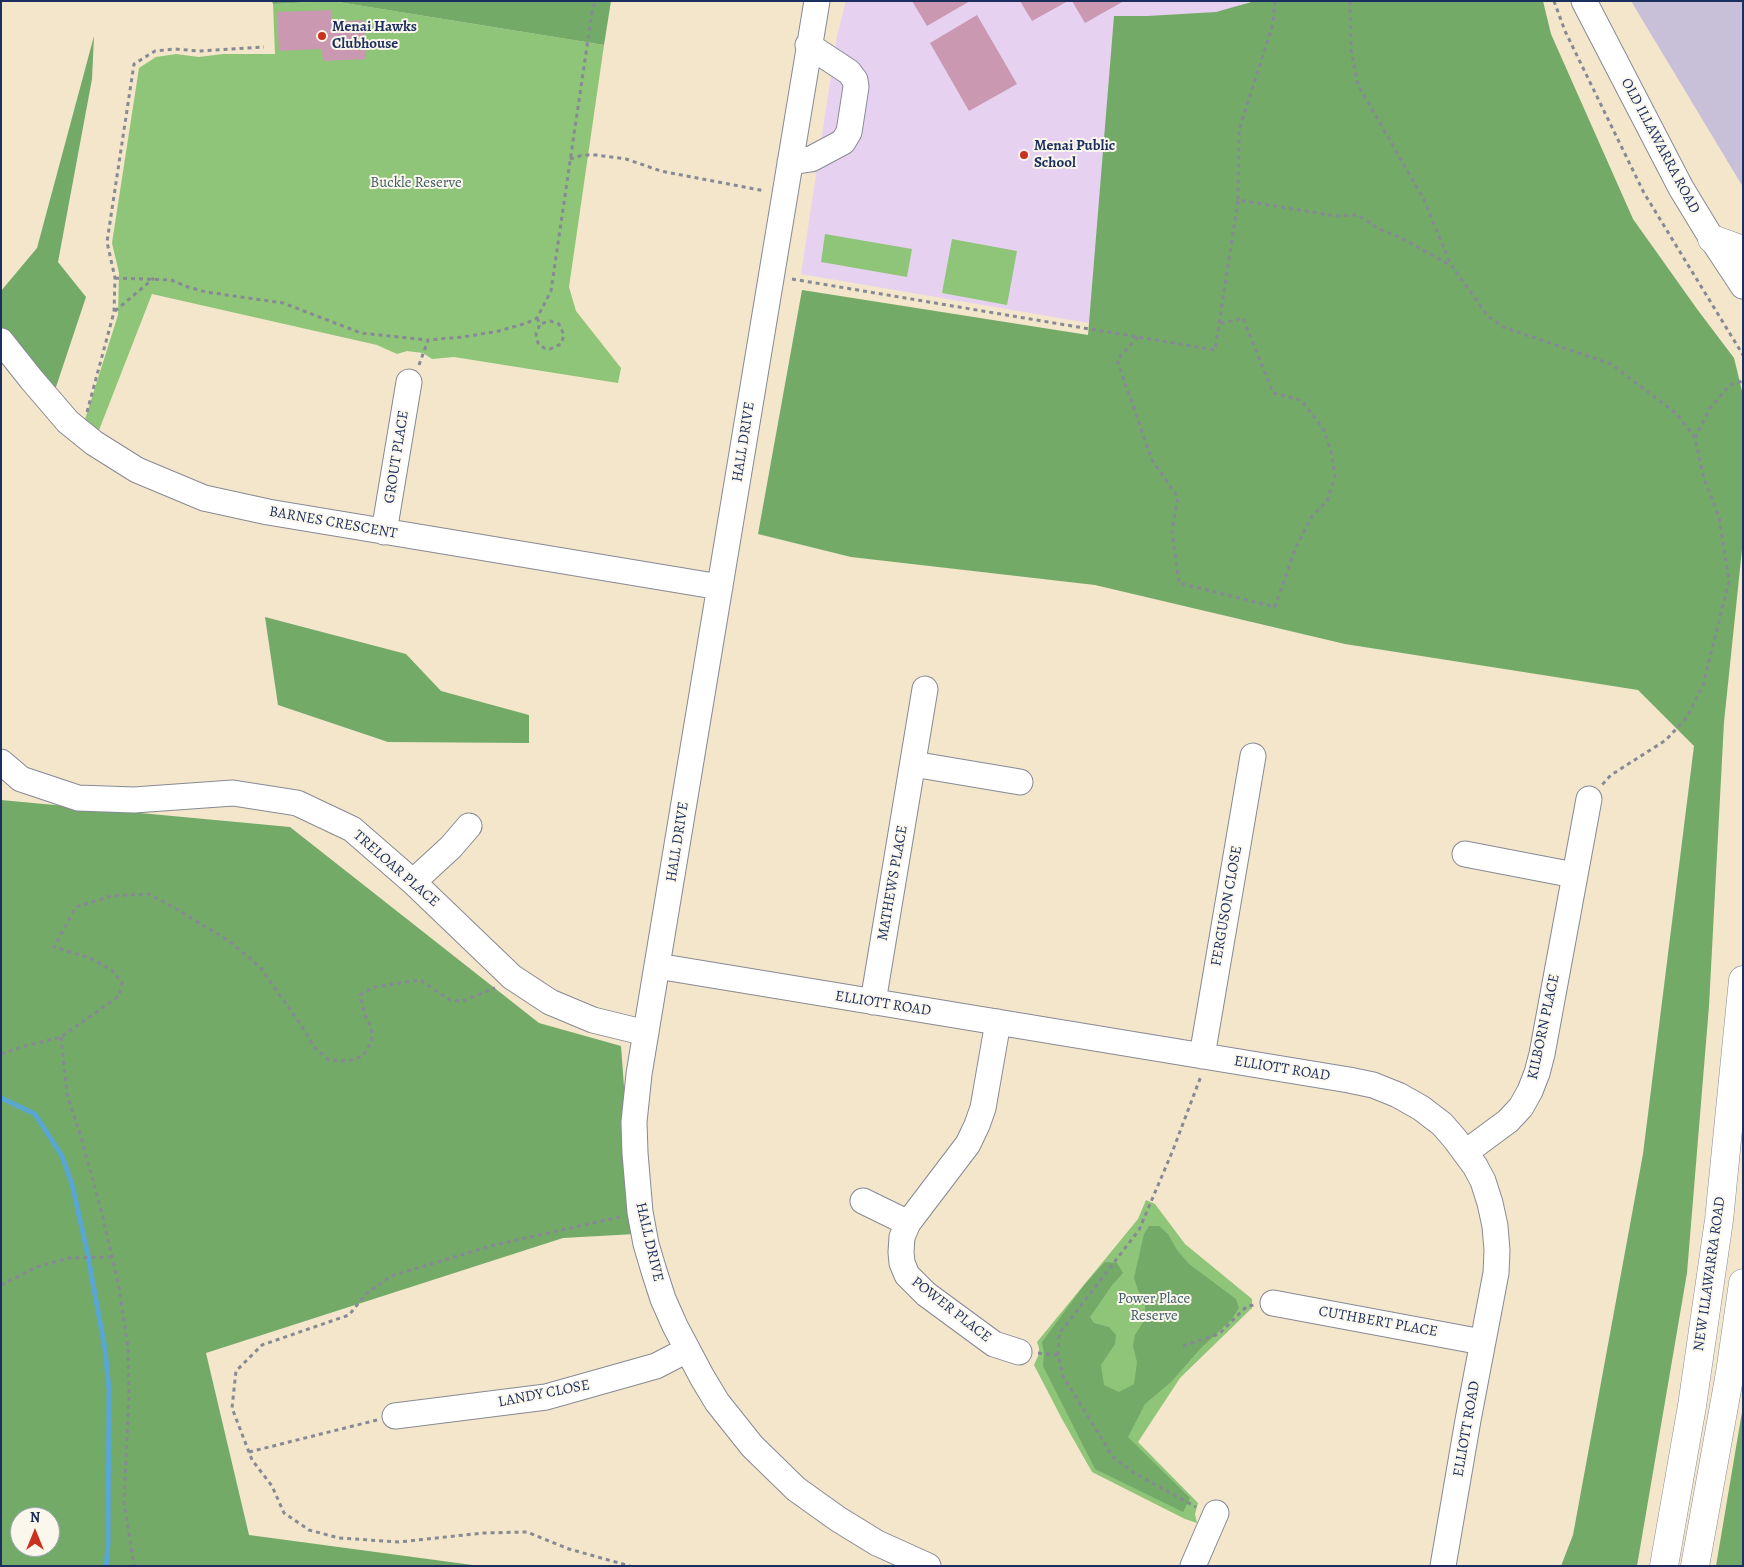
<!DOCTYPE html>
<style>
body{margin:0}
#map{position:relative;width:1744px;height:1567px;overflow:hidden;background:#f3e6cb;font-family:Alegreya,serif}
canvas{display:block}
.frame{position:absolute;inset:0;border:2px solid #1b2f5e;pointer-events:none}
.north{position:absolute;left:10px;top:1507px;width:50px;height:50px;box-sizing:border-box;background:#fbf7ec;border:1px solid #a1a7b3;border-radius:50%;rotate:0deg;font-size:14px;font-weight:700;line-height:20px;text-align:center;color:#1b2f5e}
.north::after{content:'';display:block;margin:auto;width:18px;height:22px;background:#c8321e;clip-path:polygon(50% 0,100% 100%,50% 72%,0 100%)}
</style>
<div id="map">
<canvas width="1744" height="1567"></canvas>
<div class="frame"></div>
<div class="north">N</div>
</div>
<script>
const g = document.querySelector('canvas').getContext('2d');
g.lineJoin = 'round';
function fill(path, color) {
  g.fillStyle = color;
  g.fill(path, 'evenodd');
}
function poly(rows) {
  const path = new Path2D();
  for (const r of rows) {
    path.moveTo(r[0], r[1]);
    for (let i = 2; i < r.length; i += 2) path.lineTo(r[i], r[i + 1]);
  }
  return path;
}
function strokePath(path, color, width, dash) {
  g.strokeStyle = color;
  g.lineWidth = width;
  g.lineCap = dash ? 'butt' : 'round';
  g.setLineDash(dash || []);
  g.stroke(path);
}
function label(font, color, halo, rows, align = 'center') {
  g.font = font + ' Alegreya,serif';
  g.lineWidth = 4;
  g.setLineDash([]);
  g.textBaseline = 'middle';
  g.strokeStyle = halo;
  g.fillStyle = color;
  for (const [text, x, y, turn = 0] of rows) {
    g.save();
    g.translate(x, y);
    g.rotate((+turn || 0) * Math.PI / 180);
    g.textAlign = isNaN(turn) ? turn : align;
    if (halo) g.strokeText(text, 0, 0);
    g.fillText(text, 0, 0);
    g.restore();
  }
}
fill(poly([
 [846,1,1247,1,1206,343,801,274,837,36]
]), '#e6d2f0');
fill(poly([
 [1631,1,1743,1,1743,187]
]), '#c8bfd8');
fill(poly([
 [332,1,604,45,569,287,576,311,621,368,618,383,454,357,432,359,423,353,407,351,397,354,377,345,152,294,94,443,81,432,118,315,119,273,112,243,139,68,156,57,176,54,199,57,223,54,275,54,273,4],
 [825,234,912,249,907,277,821,262],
 [952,239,1017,251,1007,305,942,293],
 [1146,1200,1155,1204,1185,1244,1252,1299,1252,1308,1180,1378,1138,1442,1198,1503,1195,1514,1197,1523,1185,1519,1092,1472,1062,1419,1034,1365,1039,1354,1039,1348,1037,1342,1138,1219]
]), '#8fc578');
fill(poly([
 [272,1,611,1,604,45,332,1,273,4],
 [1255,1,1543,1,1551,34,1633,219,1697,309,1734,358,1743,395,1743,540,1724,722,1709,1006,1687,1273,1637,1566,1561,1566,1573,1535,1643,1154,1694,746,1638,690,1345,644,1095,585,851,557,758,534,802,290,1088,335,1114,16,1147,16,1216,12],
 [94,36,92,79,58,262,86,297,51,402,1,341,1,291,37,248],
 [265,617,406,654,441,691,529,715,529,743,388,742,278,705],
 [1,800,290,827,539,1023,621,1046,635,1234,563,1238,206,1353,249,1535,480,1566,1,1566],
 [20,1517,50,1517,50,1547,20,1547],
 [1149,1226,1159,1226,1168,1234,1177,1250,1189,1264,1236,1299,1239,1308,1231,1320,1200,1349,1171,1382,1145,1404,1128,1437,1190,1498,1183,1512,1095,1469,1043,1366,1044,1354,1042,1342,1085,1284,1105,1262,1117,1263,1123,1273,1113,1284,1090,1317,1094,1323,1109,1327,1116,1335,1115,1344,1101,1365,1104,1385,1119,1392,1134,1384,1137,1362,1133,1346,1135,1335,1145,1319,1145,1302,1138,1290,1134,1278,1144,1234],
 [1743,1406,1743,1566,1716,1566]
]), '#73aa68');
strokePath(poly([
 [1,1098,35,1114,62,1156,72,1184,87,1251,105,1349,109,1390,108,1545,106,1566]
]), '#58a6d1', 5);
fill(poly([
 [912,1,970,1,927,26],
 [1020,1,1068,1,1032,21],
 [1072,1,1124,1,1085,23],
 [331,10,332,22,364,20,366,59,323,61,322,49,279,51,277,12],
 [977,15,1017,84,969,111,930,43]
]), '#ca98b0');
const minor = poly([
 [817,1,639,1074,634,1122,635,1153,640,1212,646,1244,654,1271,663,1299,675,1326,702,1377,717,1402,752,1446,796,1489,838,1519,877,1543,928,1566],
 [1584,1,1681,188,1712,239,1743,286],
 [790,162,811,159,843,142,849,132,856,87,855,80,849,72,808,45],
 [1,341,32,380,68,422,94,443,137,470,204,498,268,512,720,587],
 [384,532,409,382],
 [1,762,21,779,78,798,134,800,233,793,297,803,352,829,413,882,512,977,550,1002,593,1020,646,1033],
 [913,764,1020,782],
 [1465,854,1574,875],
 [413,882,451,847,469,826],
 [657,966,1349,1080,1373,1085,1398,1095,1421,1108,1442,1124,1455,1139,1475,1166,1483,1181,1490,1203,1495,1226,1497,1250,1496,1273,1468,1420,1443,1566],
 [873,1002,925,689],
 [998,1022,983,1108,977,1125,968,1144,908,1223,902,1237,901,1252,902,1263,907,1275,926,1294,994,1344,1019,1352],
 [1202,1056,1253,756],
 [1466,1152,1508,1121,1521,1107,1530,1091,1537,1073,1542,1054,1589,799],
 [863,1201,908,1223],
 [1273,1303,1482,1342],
 [395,1416,546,1397,656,1366,687,1350],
 [1193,1566,1216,1513]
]);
const highway = poly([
 [1712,239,1743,250],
 [1664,1566,1692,1406,1719,1220,1743,980],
 [1695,1566,1730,1373,1743,1283]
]);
strokePath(minor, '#878a94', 27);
strokePath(highway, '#878a94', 29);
strokePath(poly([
 [1275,1,1273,24,1239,130,1238,200,1336,216,1358,215,1377,228,1401,238,1450,265],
 [1350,1,1351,50,1358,85,1424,200,1451,265,1488,316,1503,327,1611,364,1677,414,1695,438,1704,479,1719,517,1729,581,1703,685,1687,717,1666,740,1611,775,1602,785],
 [1554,1,1565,31,1644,193,1743,355],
 [570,159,583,155,596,155,626,159,661,171,765,191],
 [115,278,171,280,188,287,206,292,283,303,361,333,428,340],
 [792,279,1215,350,1238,200],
 [115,311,154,278],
 [537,318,540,324,536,334,538,343,544,348,550,349,561,344,564,335,559,324,550,321,540,324],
 [1138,337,1117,360,1152,460,1178,497,1172,531,1179,583,1275,607,1295,549,1312,516,1327,501,1335,476,1331,452,1324,430,1301,400,1273,393,1243,318,1219,324],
 [419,365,428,340,463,337,499,331,527,323,537,318,551,291,592,12,595,1],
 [87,412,114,312,115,278,107,242,134,64,155,51,175,49,199,51,264,47],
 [1695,438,1710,408,1730,385,1743,381],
 [61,1037,67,1094,81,1137,102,1214,119,1287,128,1348,129,1395,124,1501,134,1566],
 [1,1054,25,1046,61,1037,119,996,122,983,112,970,90,958,54,947,76,907,111,896,148,894,168,904,229,941,260,967,301,1025,315,1048,329,1060,348,1061,363,1056,372,1041,371,1027,365,1015,360,995,374,987,420,980,450,1000,463,1001,495,988],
 [620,1217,494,1245,391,1276,366,1294,349,1315,262,1345,236,1371,232,1408,252,1460,272,1486,284,1513,309,1530,339,1538,399,1542,483,1533,527,1532,569,1549,630,1566],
 [1,1285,37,1267,69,1258,112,1257],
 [1183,1346,1219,1334,1247,1306,1255,1305],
 [1038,1353,1058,1355,1063,1376,1113,1457,1134,1473,1196,1507],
 [1058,1355,1059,1334,1139,1230,1173,1150,1201,1076],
 [249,1452,377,1420]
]), '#878a94', 3, [4, 4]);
strokePath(minor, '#fff', 25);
strokePath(highway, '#fff', 28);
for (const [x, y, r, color] of [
 [322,36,5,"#c8321e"],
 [1024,155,5,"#c8321e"]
]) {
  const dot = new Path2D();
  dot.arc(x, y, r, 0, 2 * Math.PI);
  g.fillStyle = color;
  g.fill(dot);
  strokePath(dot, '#fbf7ec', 2);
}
label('bold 15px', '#1b2f5e', '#fbf7ec', [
 ["Menai Hawks",332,27],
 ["Clubhouse",332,44],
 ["Menai Public",1034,146],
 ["School",1034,163]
], 'left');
label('15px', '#1b2f5e', '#fbf7ec', [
 ["OLD ILLAWARRA ROAD",1660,146,62],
 ["HALL DRIVE",744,442,-81],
 ["GROUT PLACE",397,457,-81],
 ["BARNES CRESCENT",333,523,10],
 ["HALL DRIVE",678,842,-81],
 ["TRELOAR PLACE",396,869,41],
 ["MATHEWS PLACE",893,883,-80],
 ["FERGUSON CLOSE",1227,906,-80],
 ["ELLIOTT ROAD",883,1004,9],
 ["KILBORN PLACE",1544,1027,-78],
 ["ELLIOTT ROAD",1282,1069,9],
 ["HALL DRIVE",649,1242,77],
 ["NEW ILLAWARRA ROAD",1710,1274,-82],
 ["POWER PLACE",951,1310,38],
 ["CUTHBERT PLACE",1378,1322,10],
 ["LANDY CLOSE",544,1394,-11],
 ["ELLIOTT ROAD",1467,1429,-80]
]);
label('15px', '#3e5c66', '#fbf7ec', [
 ["Buckle Reserve",416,183],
 ["Power Place",1154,1299],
 ["Reserve",1154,1316]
]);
</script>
